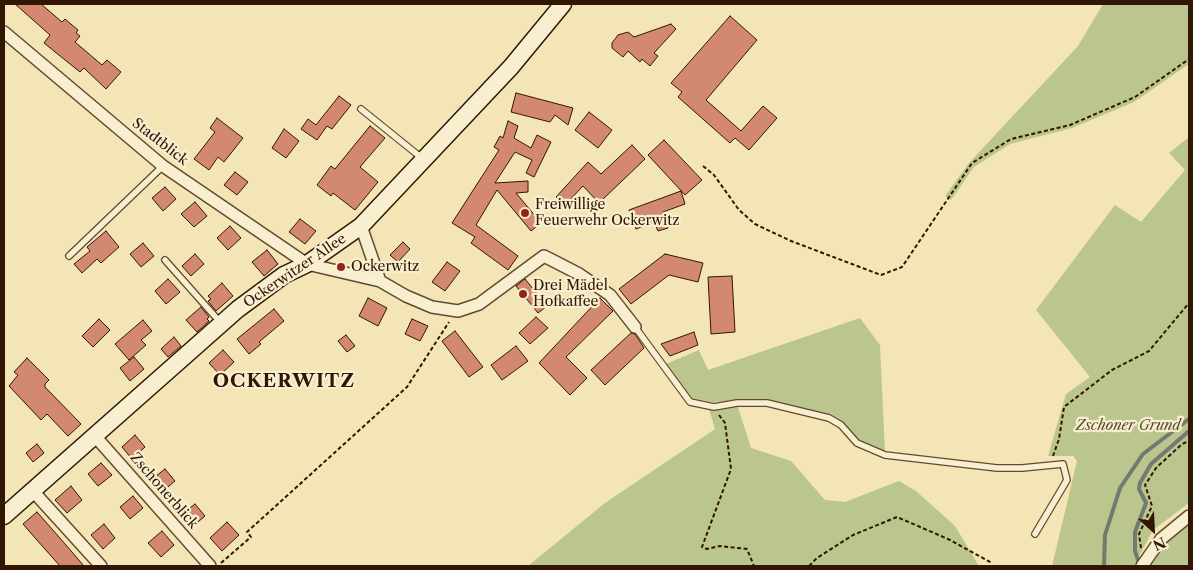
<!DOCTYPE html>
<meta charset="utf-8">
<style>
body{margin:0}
#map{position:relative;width:1193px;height:570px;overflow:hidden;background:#f4e5b6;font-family:"Libre Caslon Text",serif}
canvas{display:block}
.frame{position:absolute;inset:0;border:5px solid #321604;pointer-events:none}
.north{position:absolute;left:1128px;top:505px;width:50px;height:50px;-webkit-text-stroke:4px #f8eed0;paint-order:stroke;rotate:155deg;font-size:14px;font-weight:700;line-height:20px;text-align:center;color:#321604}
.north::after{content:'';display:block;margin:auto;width:18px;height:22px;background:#321604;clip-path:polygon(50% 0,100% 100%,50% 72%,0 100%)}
</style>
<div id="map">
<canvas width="1193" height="570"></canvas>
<div class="frame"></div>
<div class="north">N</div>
</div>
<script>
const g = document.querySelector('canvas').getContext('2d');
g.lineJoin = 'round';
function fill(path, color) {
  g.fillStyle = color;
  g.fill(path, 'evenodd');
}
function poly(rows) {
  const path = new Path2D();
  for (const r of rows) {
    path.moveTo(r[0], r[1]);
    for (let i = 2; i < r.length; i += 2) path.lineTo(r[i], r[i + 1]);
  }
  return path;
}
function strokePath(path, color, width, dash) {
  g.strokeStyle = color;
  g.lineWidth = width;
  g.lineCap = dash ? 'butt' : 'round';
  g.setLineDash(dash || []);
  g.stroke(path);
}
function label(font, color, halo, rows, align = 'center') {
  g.font = font + ' "Libre Caslon Text",serif';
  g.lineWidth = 4.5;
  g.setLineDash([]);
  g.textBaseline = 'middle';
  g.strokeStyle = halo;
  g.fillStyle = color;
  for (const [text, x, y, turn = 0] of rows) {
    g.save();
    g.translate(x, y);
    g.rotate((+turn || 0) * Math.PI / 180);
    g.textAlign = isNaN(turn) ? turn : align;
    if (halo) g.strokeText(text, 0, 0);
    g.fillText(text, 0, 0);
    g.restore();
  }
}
fill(poly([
 [1103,4,1189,4,1189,64,1134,102,1072,128,1010,144,974,167,951,200,945,196,969,163,1078,46],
 [1189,137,1189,503,1153,530,1134,566,1052,566,1077,461,1073,456,1048,456,1066,394,1090,377,1036,310,1115,205,1141,222,1185,170,1169,153],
 [860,318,880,345,885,453,860,441,832,415,766,400,713,402,691,398,666,364,699,350,708,370],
 [738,407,751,448,791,461,825,500,845,502,899,481,916,491,955,526,979,566,528,566,605,503,715,429,709,409],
 [1189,522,1189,566,1151,566,1166,543]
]), '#bbc58e');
strokePath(poly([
 [1139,563,1135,551,1135,532,1146,503,1139,489,1140,483,1151,464,1189,431],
 [1104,566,1105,535,1120,488,1143,454,1189,419]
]), '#737a6f', 4);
const building = poly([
 [15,4,41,4,62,22,65,19,78,30,76,33,80,36,75,42,102,65,107,60,121,72,106,89,84,68,80,72,44,43,50,35,15,4],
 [730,16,757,40,706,100,741,131,763,106,777,118,749,150,735,138,730,143,678,97,682,92,671,83,730,16],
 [671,24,676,29,654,53,658,56,650,66,642,59,640,62,628,51,623,57,612,48,612,43,618,35,628,32,634,37,671,24],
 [516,93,573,108,568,125,555,115,550,122,511,112,516,93],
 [339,96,351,105,332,129,327,126,317,140,301,129,308,119,316,125,339,96],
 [589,112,612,130,598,148,575,130,589,112],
 [217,118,243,138,224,162,218,157,209,170,194,159,215,132,210,128,217,118],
 [508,121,518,126,514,138,531,148,537,135,551,142,534,177,526,173,532,160,515,152,495,183,528,181,528,192,516,193,541,223,531,231,497,190,476,225,518,256,508,270,471,243,475,237,452,223,499,150,494,147,500,136,503,138,508,121],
 [370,126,385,138,360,167,378,182,355,210,333,193,331,196,317,185,331,166,335,169,370,126],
 [284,129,299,141,286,158,272,148,284,129],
 [664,140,702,180,685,195,648,155,664,140],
 [632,145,645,159,599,203,583,186,565,205,556,197,588,162,601,174,632,145],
 [235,172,248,182,237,195,224,185,235,172],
 [165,187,176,199,163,211,152,198,165,187],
 [681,191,685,204,663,212,668,228,658,231,654,222,636,229,629,210,681,191],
 [195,202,207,216,194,227,181,214,195,202],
 [300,219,316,231,305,244,289,232,300,219],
 [230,226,241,238,228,250,217,238,230,226],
 [106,231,119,247,101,263,97,259,82,273,74,264,90,251,87,247,106,231],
 [403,242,410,249,398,262,390,255,403,242],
 [143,243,154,256,141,267,130,254,143,243],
 [267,250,278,264,264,276,252,262,267,250],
 [195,254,204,264,191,276,182,266,195,254],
 [665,254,703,263,698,282,669,275,631,304,619,289,665,254],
 [447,262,460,271,445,291,432,282,447,262],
 [732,276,735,332,711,334,708,277,732,276],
 [168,279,180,292,166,304,155,291,168,279],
 [525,279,547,306,538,313,516,286,525,279],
 [222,283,233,296,216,311,208,301,211,299,208,296,222,283],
 [368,298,387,308,378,326,359,316,368,298],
 [600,298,613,311,566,357,587,378,570,395,539,363,600,298],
 [201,307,209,317,207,319,209,321,197,332,186,320,201,307],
 [274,309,284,321,259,342,261,344,249,354,237,339,274,309],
 [536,317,548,328,530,344,519,333,536,317],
 [99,319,110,330,93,347,82,336,99,319],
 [412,319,428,326,420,341,405,334,412,319],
 [143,320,152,331,141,340,146,345,129,360,115,344,143,320],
 [455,331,483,367,469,377,442,341,455,331],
 [694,332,698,345,670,356,661,344,694,332],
 [631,333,635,334,644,348,605,385,591,370,631,333],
 [346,335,355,346,347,352,338,341,346,335],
 [174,337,181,346,168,357,161,349,174,337],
 [516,346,528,361,502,380,491,365,516,346],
 [223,350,234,362,220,375,209,363,223,350],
 [134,357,144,369,130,381,120,368,134,357],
 [27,358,49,380,45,384,45,387,81,424,68,436,47,414,41,420,9,386,18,375,14,372,27,358],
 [135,435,145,447,132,459,122,447,135,435],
 [37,444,44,453,33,462,26,453,37,444],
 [101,463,112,475,98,486,88,474,101,463],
 [165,469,175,481,162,492,151,480,165,469],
 [71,486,82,500,67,513,55,500,71,486],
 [133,496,143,508,130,519,120,507,133,496],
 [195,504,205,516,192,527,181,515,195,504],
 [37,512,59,537,84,566,60,566,36,539,23,524,37,512],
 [227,522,239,535,222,551,210,538,227,522],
 [104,524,115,538,103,549,91,535,104,524],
 [162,531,174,545,161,557,148,543,162,531]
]);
fill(building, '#d38872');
strokePath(building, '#321604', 1);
const lane = poly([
 [361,109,423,159],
 [69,256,163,166],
 [165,260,220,322],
 [635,327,690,402,714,407,737,403,767,403,829,418,841,425,857,443,885,455,997,468,1022,468,1063,464,1067,480,1035,534]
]);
const street = poly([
 [4,32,163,166,307,264,380,281,406,296,432,307,458,311,479,304,544,256,579,274,610,295,635,327],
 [361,226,380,281],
 [94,435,210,566],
 [32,490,101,566],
 [1142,566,1161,539,1189,516]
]);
const secondary = poly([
 [4,516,238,309,284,275,307,264,361,226,511,67,563,4]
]);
strokePath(lane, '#624a30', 8);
strokePath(street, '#624a30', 14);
strokePath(secondary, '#321604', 19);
strokePath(poly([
 [703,166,714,175,739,210,755,224,791,241,881,275,902,267,972,163,1011,139,1070,125,1135,97,1189,59],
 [719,415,725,423,731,469,702,547,707,549,720,546,747,549,754,566],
 [1053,456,1059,439,1064,407,1112,370,1149,351,1189,303],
 [1141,548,1139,534,1152,506,1145,485,1156,468,1182,444,1189,441],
 [221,563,251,537,247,532,407,387,449,322],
 [809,566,817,558,853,535,897,517,948,539,992,563]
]), '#321604', 2, [4, 2.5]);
strokePath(lane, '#f8eed0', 5.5);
strokePath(street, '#f8eed0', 11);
strokePath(secondary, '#f8eed0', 16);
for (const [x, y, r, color] of [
 [525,213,5,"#8f2418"],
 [341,267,5,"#8f2418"],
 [523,294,5,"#8f2418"]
]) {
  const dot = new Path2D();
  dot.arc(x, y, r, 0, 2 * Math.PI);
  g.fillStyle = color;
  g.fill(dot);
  strokePath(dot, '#f8eed0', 2);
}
label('14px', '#321604', '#f8eed0', [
 ["Stadtblick",160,142,38],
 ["Ockerwitzer Allee",295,271,-34],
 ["Zschonerblick",164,491,49]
]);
label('14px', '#321604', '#f8eed0', [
 ["Freiwillige",535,205],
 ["Feuerwehr Ockerwitz",535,221],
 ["Ockerwitz",351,267],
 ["Drei Mädel",533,286],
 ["Hofkaffee",533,302]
], 'left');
label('italic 14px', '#5b4b2d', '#f8eed0', [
 ["Zschoner Grund",1128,426]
]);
g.letterSpacing = '1px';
label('bold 19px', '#321604', '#f8eed0', [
 ["OCKERWITZ",284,382]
]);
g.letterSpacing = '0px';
</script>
